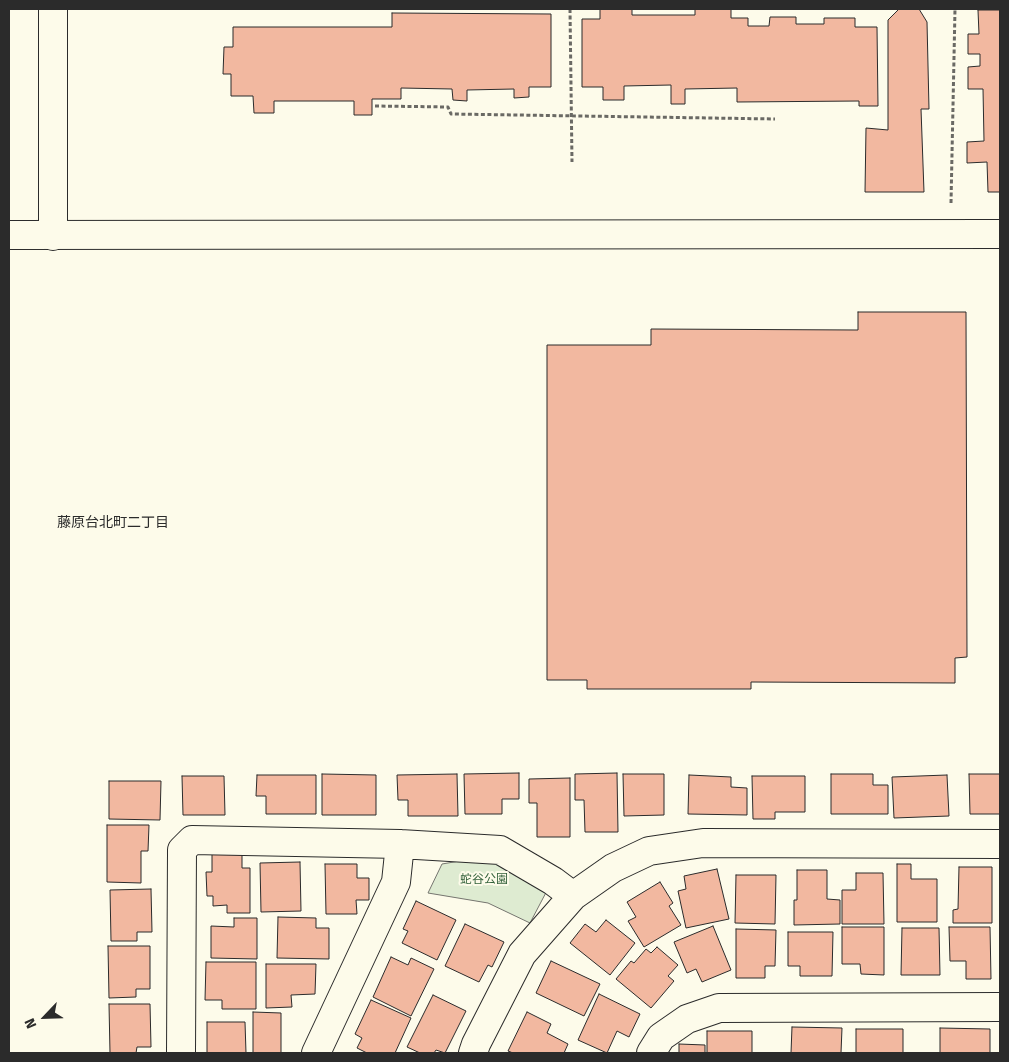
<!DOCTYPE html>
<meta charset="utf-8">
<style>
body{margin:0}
#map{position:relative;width:1009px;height:1062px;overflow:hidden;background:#fdfbea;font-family:"Fira Sans",sans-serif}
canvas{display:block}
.frame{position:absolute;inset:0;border:10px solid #2b2b2b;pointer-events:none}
.north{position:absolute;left:20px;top:992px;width:50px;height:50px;-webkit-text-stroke:4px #fdfbea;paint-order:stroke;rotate:246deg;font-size:14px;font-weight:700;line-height:20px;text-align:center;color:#2b2b2b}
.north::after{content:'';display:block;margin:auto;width:18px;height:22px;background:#2b2b2b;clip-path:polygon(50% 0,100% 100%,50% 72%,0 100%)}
</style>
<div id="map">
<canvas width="1009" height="1062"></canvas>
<div class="frame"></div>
<div class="north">N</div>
</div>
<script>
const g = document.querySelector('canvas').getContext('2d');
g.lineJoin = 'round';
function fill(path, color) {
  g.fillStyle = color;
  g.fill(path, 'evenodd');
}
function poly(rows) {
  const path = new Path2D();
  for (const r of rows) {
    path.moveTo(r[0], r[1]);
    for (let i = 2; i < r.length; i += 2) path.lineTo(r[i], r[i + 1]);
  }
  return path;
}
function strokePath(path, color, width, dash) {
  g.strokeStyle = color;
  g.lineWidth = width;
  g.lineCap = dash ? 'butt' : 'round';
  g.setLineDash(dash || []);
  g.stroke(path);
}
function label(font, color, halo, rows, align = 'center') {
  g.font = font + ' "Fira Sans","Noto Sans JP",sans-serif';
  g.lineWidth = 4;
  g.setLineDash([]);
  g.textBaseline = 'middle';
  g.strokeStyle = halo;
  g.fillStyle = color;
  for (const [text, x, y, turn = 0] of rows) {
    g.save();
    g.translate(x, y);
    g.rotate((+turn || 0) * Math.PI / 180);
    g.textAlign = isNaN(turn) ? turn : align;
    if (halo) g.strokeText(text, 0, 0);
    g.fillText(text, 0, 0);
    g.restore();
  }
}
const green = poly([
 [489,856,551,883,530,923,488,903,428,893,442,864,489,856]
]);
fill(green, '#deebd1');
strokePath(green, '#74746e', 1);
const building = poly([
 [600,9,632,9,632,15,695,15,695,9,731,9,731,18,748,18,748,26,769,26,770,17,796,17,796,24,824,24,824,18,855,18,855,27,877,27,878,106,859,106,859,101,737,102,737,88,685,89,685,104,671,104,671,85,624,86,624,100,603,100,603,87,582,87,582,19,600,19,600,9],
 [899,9,919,9,927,22,929,109,921,109,924,192,865,192,866,128,888,130,888,20,899,9],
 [978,10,1000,10,1000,192,988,192,987,162,967,163,967,142,984,141,983,89,968,89,968,67,980,66,980,54,968,54,968,34,979,34,978,10],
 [392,13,551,14,551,87,529,87,529,97,514,98,514,89,467,90,467,101,453,100,452,89,401,88,401,99,372,99,372,115,354,115,354,101,274,101,274,113,254,113,253,96,231,96,231,74,223,74,224,47,233,47,233,27,392,27,392,13],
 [858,312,966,312,967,657,955,658,955,683,751,682,751,689,587,689,587,680,547,680,547,345,651,345,651,329,858,330,858,312],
 [519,773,519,799,502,799,502,814,465,814,464,774,519,773],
 [617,773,618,832,585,832,584,800,575,800,575,774,617,773],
 [322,774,376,775,376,815,322,815,322,774],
 [457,774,458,816,408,816,408,800,398,800,397,775,457,774],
 [623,774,664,774,664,815,624,816,623,774],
 [831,774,873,774,873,785,888,785,888,814,831,814,831,774],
 [969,774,1000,774,1000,814,970,814,969,774],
 [257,775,316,775,316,814,266,814,266,796,256,796,257,775],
 [689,775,731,777,731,787,747,788,747,815,688,814,689,775],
 [947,775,949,816,894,818,892,777,947,775],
 [182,776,224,776,225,815,183,815,182,776],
 [752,776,805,776,805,812,775,812,775,819,753,819,752,776],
 [570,778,570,837,537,837,537,803,529,803,529,779,570,778],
 [109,781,161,781,160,820,109,819,109,781],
 [107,825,149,825,148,851,141,851,141,883,107,882,107,825],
 [242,853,242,868,250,868,250,913,227,913,227,905,213,906,213,896,207,896,206,872,212,872,212,854,242,853],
 [300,862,301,911,261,912,260,863,300,862],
 [325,864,357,864,357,878,369,878,369,900,356,900,357,914,326,914,325,864],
 [897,864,911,864,911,879,937,879,937,922,897,922,897,864],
 [959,867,992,867,992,923,953,923,953,910,958,909,959,867],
 [717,869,729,919,686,928,678,891,686,889,684,876,717,869],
 [797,870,827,870,827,899,840,900,840,924,794,925,794,900,797,900,797,870],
 [856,873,883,873,884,924,842,924,842,890,856,890,856,873],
 [736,875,776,875,775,924,735,923,736,875],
 [660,882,673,903,669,906,681,925,644,947,628,921,636,917,627,902,660,882],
 [151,889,152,932,137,932,137,941,111,941,110,890,151,889],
 [416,901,456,920,437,960,402,943,408,931,403,929,416,901],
 [278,917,316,918,316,928,329,928,329,959,277,958,278,917],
 [234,918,257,918,257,959,211,958,211,926,234,927,234,918],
 [606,920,635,943,610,975,570,943,585,924,596,932,606,920],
 [465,924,504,942,492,967,488,965,479,982,445,966,465,924],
 [713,926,731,970,702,982,696,969,687,973,674,942,713,926],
 [842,927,884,927,884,975,861,974,860,964,842,964,842,927],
 [949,927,990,927,991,979,966,979,966,961,950,961,949,927],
 [902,928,939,928,940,975,901,975,902,928],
 [736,929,776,930,775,966,765,966,765,978,736,978,736,929],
 [788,932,833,932,832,976,800,976,800,966,788,966,788,932],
 [108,946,150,946,150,989,136,989,136,997,109,998,108,946],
 [657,947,678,965,668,976,674,981,651,1008,616,979,631,961,634,963,646,949,651,953,657,947],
 [391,957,408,965,411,958,434,969,411,1016,373,997,391,957],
 [551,961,600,984,584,1016,536,993,551,961],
 [206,962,256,962,256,1009,222,1009,222,1000,205,1000,206,962],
 [266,964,316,964,315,994,291,995,292,1007,266,1008,266,964],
 [599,994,640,1014,629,1037,617,1031,607,1053,578,1040,599,994],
 [433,995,466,1011,445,1053,436,1050,434,1053,420,1053,407,1047,433,995],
 [371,1000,411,1018,395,1053,367,1053,357,1048,362,1038,355,1034,371,1000],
 [109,1004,150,1004,151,1047,137,1047,136,1053,110,1053,109,1004],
 [253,1012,281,1013,281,1053,253,1053,253,1012],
 [527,1012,551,1024,547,1033,568,1044,564,1053,513,1053,508,1051,527,1012],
 [207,1022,245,1022,246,1053,207,1053,207,1022],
 [792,1027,842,1028,841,1053,791,1053,792,1027],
 [940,1028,990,1029,990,1053,940,1053,940,1028],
 [856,1029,903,1029,903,1053,856,1053,856,1029],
 [707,1031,752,1031,752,1053,707,1053,707,1031],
 [679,1044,705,1045,705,1053,679,1053,679,1044]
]);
fill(building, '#f2b8a0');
strokePath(building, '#2b2b2b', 1);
const street = poly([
 [53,236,53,9],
 [181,1053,182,850,192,840,400,844,500,850,553,881,573,896],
 [316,1053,396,882,400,844],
 [473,1053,476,1044,522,954,573,896,613,868,649,851,703,843,1000,844],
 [651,1053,661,1037,687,1019,719,1008,1000,1007]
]);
const secondary = poly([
 [9,235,1000,234]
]);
strokePath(street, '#2b2b2b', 30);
strokePath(secondary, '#2b2b2b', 30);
strokePath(poly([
 [570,9,572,162],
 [375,106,448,107,451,114,775,119],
 [951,203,955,9]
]), '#6a6964', 3, [4, 2.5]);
strokePath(street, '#fdfbea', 28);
strokePath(secondary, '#fdfbea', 28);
label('12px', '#34623c', '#fdfbea', [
 ["蛇谷公園",484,880]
]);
label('14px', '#2b2b2b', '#fdfbea', [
 ["藤原台北町二丁目",113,523]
]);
</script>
